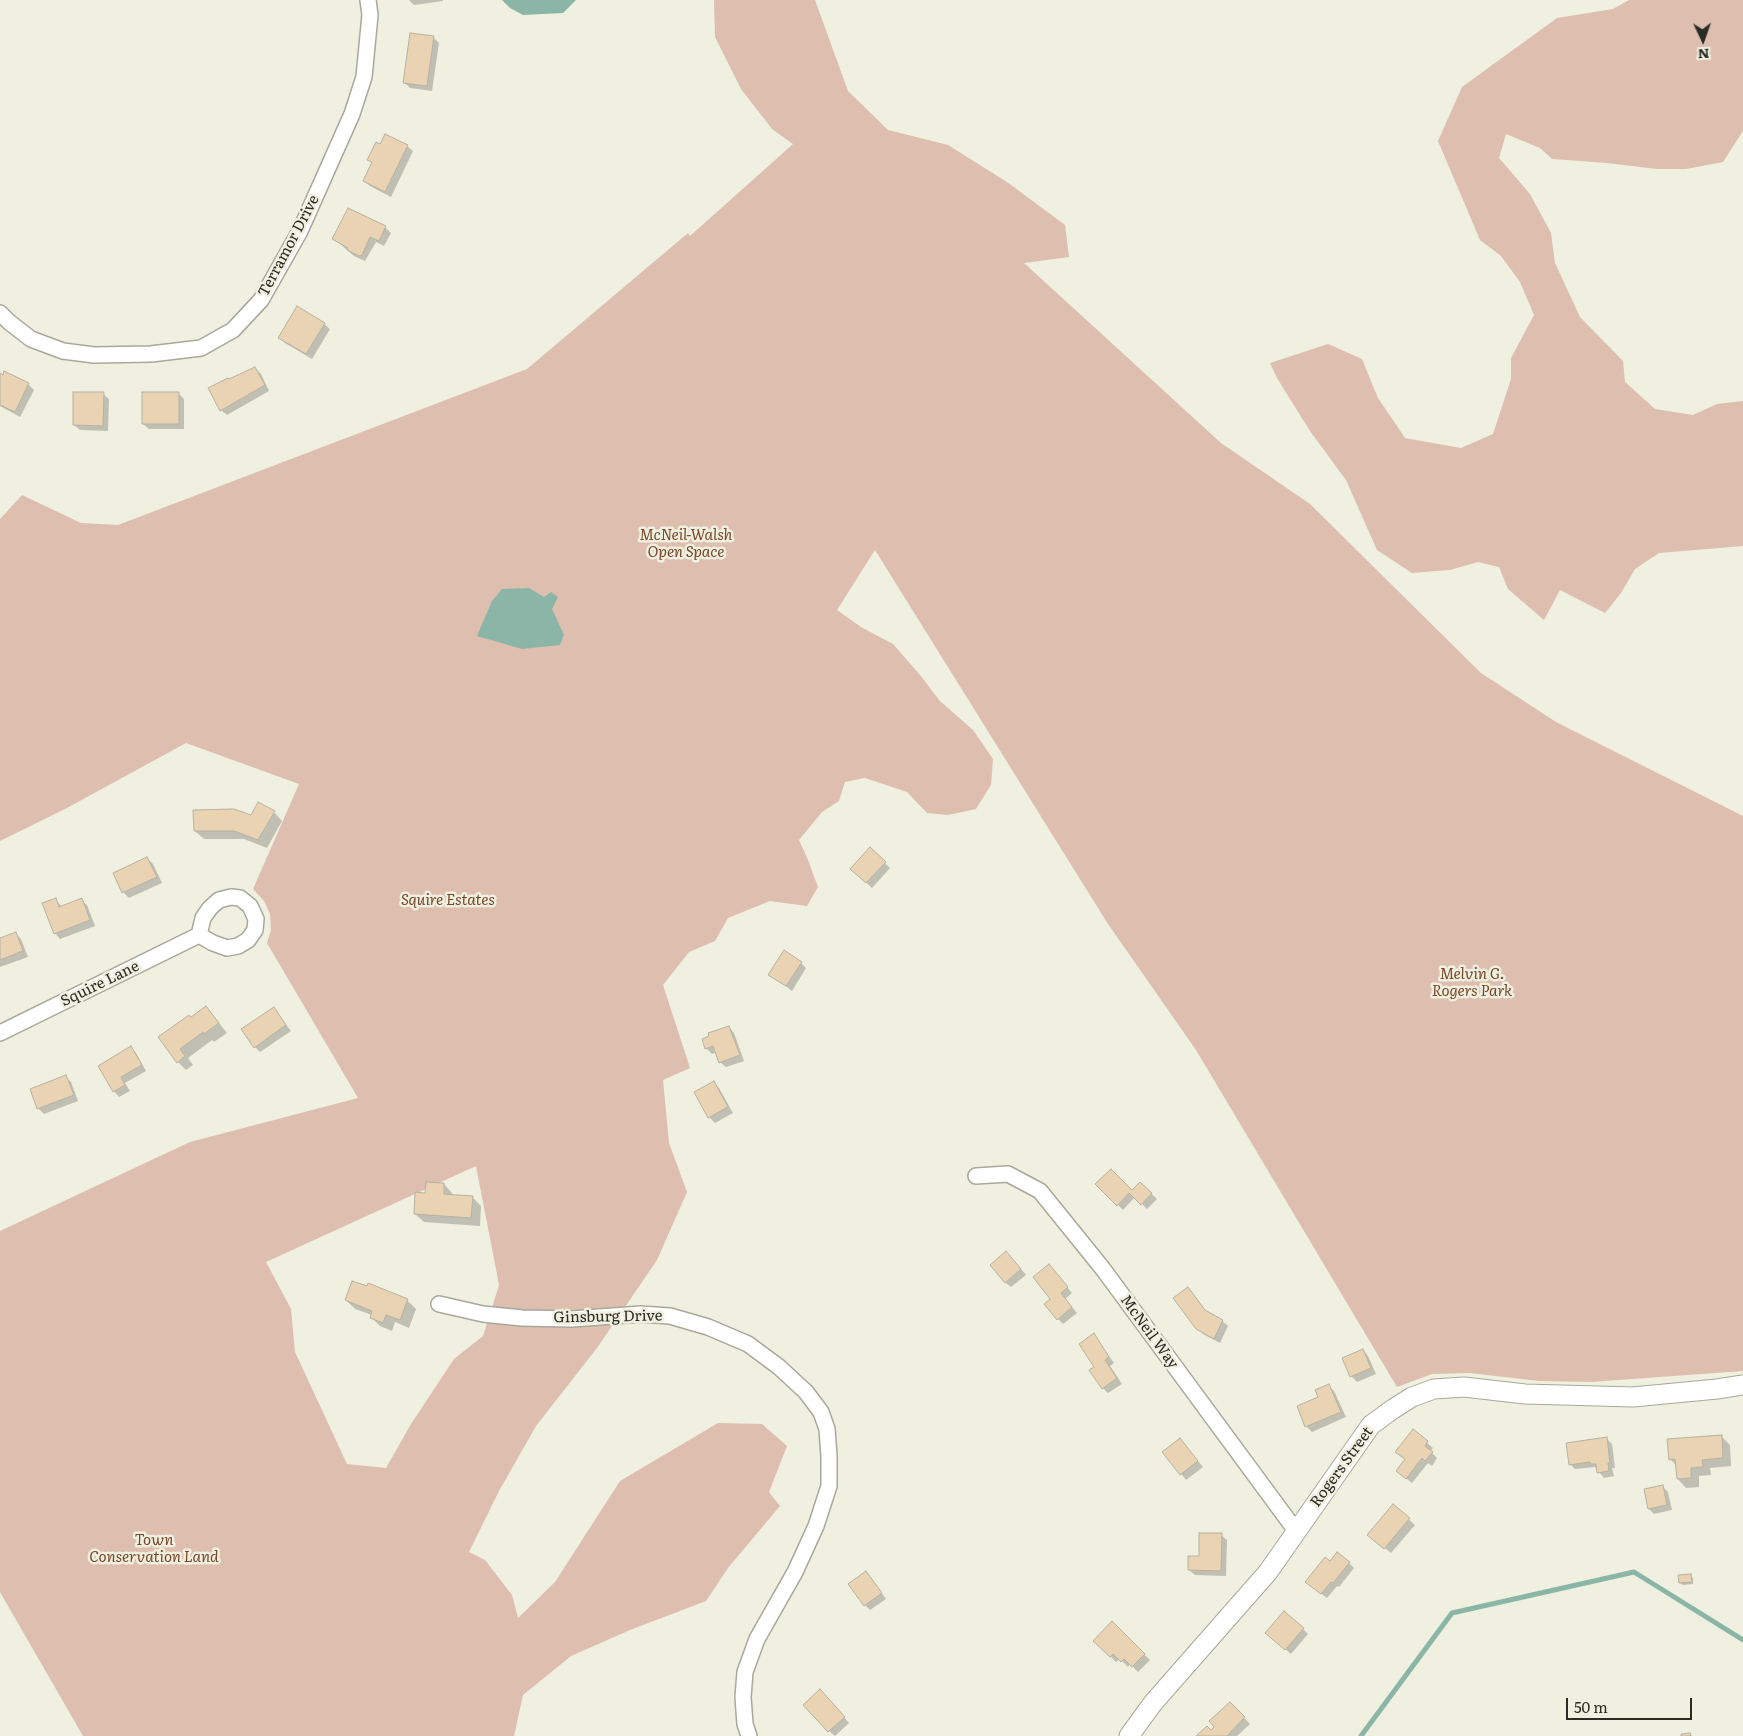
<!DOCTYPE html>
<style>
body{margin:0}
#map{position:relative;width:1743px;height:1736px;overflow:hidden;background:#eff0e0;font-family:Literata,serif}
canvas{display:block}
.north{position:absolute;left:1678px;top:15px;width:50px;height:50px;-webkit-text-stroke:4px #eff0e0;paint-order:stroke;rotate:177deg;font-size:14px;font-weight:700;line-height:20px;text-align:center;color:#2b2b25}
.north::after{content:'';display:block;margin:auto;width:18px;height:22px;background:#2b2b25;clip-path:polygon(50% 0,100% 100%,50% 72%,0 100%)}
.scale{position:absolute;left:1566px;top:1698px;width:126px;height:22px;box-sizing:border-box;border:2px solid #2b2b25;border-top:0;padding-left:6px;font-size:15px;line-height:18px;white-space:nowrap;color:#2b2b25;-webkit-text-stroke:4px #eff0e0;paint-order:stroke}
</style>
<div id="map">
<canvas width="1743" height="1736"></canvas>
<div class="north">N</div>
<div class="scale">50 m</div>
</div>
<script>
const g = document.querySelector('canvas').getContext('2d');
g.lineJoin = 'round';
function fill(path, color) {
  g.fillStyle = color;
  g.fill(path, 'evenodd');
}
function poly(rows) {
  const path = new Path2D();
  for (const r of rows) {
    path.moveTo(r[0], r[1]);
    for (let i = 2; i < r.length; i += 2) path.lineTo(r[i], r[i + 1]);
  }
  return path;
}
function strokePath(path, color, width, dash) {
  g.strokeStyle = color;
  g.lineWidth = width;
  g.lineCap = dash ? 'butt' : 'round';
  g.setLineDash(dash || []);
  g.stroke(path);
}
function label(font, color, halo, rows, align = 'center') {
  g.font = font + ' Literata,serif';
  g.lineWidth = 5;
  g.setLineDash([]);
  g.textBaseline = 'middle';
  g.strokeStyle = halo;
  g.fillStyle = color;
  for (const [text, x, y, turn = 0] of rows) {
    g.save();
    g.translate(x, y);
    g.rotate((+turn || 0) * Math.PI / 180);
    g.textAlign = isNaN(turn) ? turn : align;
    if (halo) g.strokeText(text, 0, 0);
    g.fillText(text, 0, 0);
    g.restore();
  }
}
fill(poly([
 [714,0,815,0,848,91,888,130,948,145,1007,182,1065,225,1069,257,1024,263,1221,443,1310,504,1481,673,1556,722,1743,816,1743,1371,1591,1382,1539,1381,1470,1373,1432,1374,1397,1387,1196,1050,1108,924,875,550,837,610,861,627,893,644,920,675,940,701,973,730,993,759,991,785,976,809,948,815,927,813,907,792,865,778,845,782,839,801,822,812,799,840,808,860,818,887,807,906,770,901,728,918,715,941,689,952,663,985,690,1068,663,1080,669,1143,687,1192,657,1260,597,1348,536,1426,499,1491,469,1552,485,1560,512,1595,518,1618,555,1582,620,1481,718,1423,762,1424,787,1446,769,1492,780,1506,728,1568,706,1601,630,1630,571,1656,523,1695,514,1736,83,1736,0,1592,0,1231,190,1142,358,1098,267,943,271,930,270,914,264,901,253,889,299,784,186,743,65,809,0,841,0,519,22,495,81,523,118,525,527,369,688,233,690,236,793,144,772,129,741,89,715,37],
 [476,1166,499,1285,483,1336,454,1359,411,1424,386,1468,347,1464,295,1352,291,1309,266,1262],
 [1629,0,1743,0,1743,131,1723,162,1686,169,1657,169,1607,163,1552,159,1540,148,1506,134,1499,158,1530,194,1551,233,1555,263,1580,317,1623,361,1625,382,1655,409,1693,415,1717,404,1743,401,1743,546,1659,553,1635,569,1621,593,1605,613,1560,590,1544,620,1508,589,1499,567,1478,562,1450,570,1412,573,1377,550,1346,480,1310,431,1277,378,1270,363,1328,344,1362,359,1378,398,1405,438,1461,448,1493,434,1511,379,1511,358,1534,315,1520,282,1501,256,1480,240,1438,141,1462,87,1557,18,1613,9]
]), '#ddbeaf');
fill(poly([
 [502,0,576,0,563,13,523,15,510,8],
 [529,588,544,597,551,592,558,597,552,609,564,635,560,645,522,649,477,636,492,601,502,589]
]), '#8bb6a7');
fill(poly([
 [409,0,443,0,443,1,414,5],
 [433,37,439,43,432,91,410,88,405,83],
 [407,146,413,151,391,197,370,186,364,181,372,164,369,160],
 [385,227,391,233,384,246,376,242,365,261,354,256,334,239],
 [324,324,330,329,312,359,285,343,279,337],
 [255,368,261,374,269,391,227,415,221,410],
 [5,373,28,384,34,390,20,417,0,406,0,375,3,376],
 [103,394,109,399,108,431,80,430,74,425],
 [179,394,184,399,184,429,149,429,143,424],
 [274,812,282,821,267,848,244,839,204,839,195,831],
 [870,849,890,868,872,888,852,869],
 [147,858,153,864,162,883,129,898,124,893,115,874],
 [55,899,62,907,81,900,87,905,95,926,60,939,55,933],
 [15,933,21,939,28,957,0,967,0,939],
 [801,963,806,968,792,991,770,974],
 [206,1007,227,1033,214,1042,212,1040,188,1058,193,1065,186,1070,178,1062,160,1038],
 [273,1008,291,1031,260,1052,255,1047],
 [729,1027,734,1033,744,1061,726,1067,720,1062,717,1052,712,1054,706,1048],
 [131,1048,136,1053,146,1071,125,1083,130,1091,119,1097,114,1091],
 [66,1077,71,1082,78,1101,44,1114,38,1108],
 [714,1083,719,1088,733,1113,715,1123,709,1117],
 [1140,1183,1157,1199,1147,1209,1135,1197,1123,1210,1097,1184,1132,1192],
 [444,1184,452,1193,452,1196,472,1197,481,1206,480,1226,424,1222,415,1214,426,1194],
 [1012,1258,1026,1275,1011,1287,1005,1282],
 [1049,1265,1072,1293,1065,1299,1077,1313,1063,1324,1058,1319,1052,1299],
 [1188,1289,1207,1313,1222,1321,1228,1326,1220,1343,1203,1334,1197,1328],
 [346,1300,407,1300,416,1309,409,1328,395,1322,392,1331,380,1326,371,1317,372,1315,355,1309],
 [1094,1335,1114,1363,1110,1366,1122,1384,1108,1393,1103,1388,1096,1367],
 [1363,1350,1368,1356,1376,1374,1357,1382,1351,1376],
 [1329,1386,1334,1391,1346,1417,1312,1432,1306,1426,1320,1398],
 [1413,1431,1433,1448,1430,1451,1437,1458,1432,1466,1428,1463,1412,1483,1403,1476,1406,1460,1402,1457],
 [1721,1436,1730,1445,1731,1466,1710,1468,1711,1475,1699,1476,1699,1487,1686,1488,1678,1479,1677,1466,1670,1459],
 [1606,1438,1612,1444,1615,1468,1612,1468,1614,1476,1604,1478,1595,1467,1575,1469,1570,1464],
 [1185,1445,1203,1467,1186,1480,1164,1452],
 [1663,1487,1668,1492,1672,1510,1654,1514,1649,1509],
 [1393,1506,1415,1525,1391,1553,1375,1540],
 [1221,1535,1227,1540,1226,1576,1195,1575,1189,1570],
 [1330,1563,1349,1563,1354,1568,1339,1587,1337,1586,1327,1598,1312,1587],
 [1690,1575,1693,1578,1693,1584,1683,1585,1680,1583],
 [871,1578,886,1599,870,1610,865,1605],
 [1112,1623,1150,1660,1138,1672,1130,1664,1128,1667,1120,1659,1116,1662,1095,1641],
 [1303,1629,1308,1634,1291,1654,1272,1638],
 [825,1696,849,1723,835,1736,829,1731],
 [1230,1703,1250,1724,1237,1736,1198,1736,1211,1731,1216,1727]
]), '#0003');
strokePath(poly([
 [1361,1736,1452,1613,1634,1572,1743,1640]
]), '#8bb6a7', 5);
const building = poly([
 [410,33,434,36,427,86,403,83,410,33],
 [385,134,408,145,385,192,363,181,372,162,367,160,376,142,380,144,385,134],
 [348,208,386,226,379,241,370,237,362,255,359,256,347,250,348,248,332,239,348,208],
 [297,306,325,323,306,354,278,338,297,306],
 [255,367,265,385,220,411,208,388,228,378,229,379,255,367],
 [4,371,29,383,15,412,0,405,0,373,3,375,4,371],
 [73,392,104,392,103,426,73,425,73,392],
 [142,392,179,392,179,424,142,424,142,392],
 [258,802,275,811,258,840,234,831,194,831,193,810,234,809,251,815,258,802],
 [870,847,886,862,866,883,850,869,870,847],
 [147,857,157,877,122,893,113,873,147,857],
 [56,898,59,907,82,898,90,920,54,934,42,903,56,898],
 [16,932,23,951,0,960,0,938,16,932],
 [784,950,802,962,786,986,768,975,784,950],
 [206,1006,219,1023,204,1034,203,1032,180,1049,185,1056,177,1063,158,1037,189,1015,191,1017,206,1006],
 [274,1007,286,1025,254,1048,241,1029,274,1007],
 [729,1026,740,1055,719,1063,713,1046,705,1049,702,1039,709,1036,708,1033,729,1026],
 [131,1046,142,1065,121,1077,125,1085,113,1092,98,1066,131,1046],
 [66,1075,74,1095,37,1109,30,1089,66,1075],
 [714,1081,728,1107,708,1118,694,1092,714,1081],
 [1111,1169,1132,1190,1140,1182,1152,1193,1141,1205,1129,1193,1117,1206,1095,1184,1111,1169],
 [426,1182,444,1183,444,1194,473,1196,471,1218,414,1214,415,1192,425,1193,426,1182],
 [1006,1251,1021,1269,1005,1283,990,1265,1006,1251],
 [1049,1264,1068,1287,1061,1293,1072,1307,1057,1320,1044,1304,1050,1299,1033,1277,1049,1264],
 [352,1281,367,1286,368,1283,408,1299,400,1320,386,1315,383,1323,370,1318,372,1311,345,1300,352,1281],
 [1188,1287,1205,1310,1223,1320,1214,1339,1196,1329,1173,1298,1188,1287],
 [1094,1333,1109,1357,1105,1360,1117,1378,1102,1389,1089,1370,1094,1367,1079,1344,1094,1333],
 [1363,1349,1371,1368,1350,1377,1342,1358,1363,1349],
 [1329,1384,1341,1412,1305,1427,1297,1406,1318,1397,1315,1390,1329,1384],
 [1413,1429,1428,1441,1425,1446,1433,1452,1425,1461,1422,1458,1406,1479,1396,1471,1405,1459,1395,1452,1413,1429],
 [1722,1435,1723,1458,1702,1460,1703,1467,1691,1468,1691,1478,1677,1479,1675,1459,1669,1460,1667,1439,1722,1435],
 [1607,1437,1610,1463,1608,1463,1609,1471,1597,1473,1596,1464,1590,1464,1590,1462,1569,1465,1566,1443,1607,1437],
 [1180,1438,1198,1461,1180,1475,1162,1452,1180,1438],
 [1663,1485,1667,1505,1648,1509,1644,1489,1663,1485],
 [1393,1504,1410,1518,1384,1549,1367,1535,1393,1504],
 [1199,1533,1222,1533,1221,1571,1188,1570,1188,1556,1199,1556,1199,1533],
 [1337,1552,1350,1562,1333,1583,1331,1582,1321,1594,1305,1582,1325,1557,1330,1561,1337,1552],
 [866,1571,882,1593,864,1606,848,1584,866,1571],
 [1691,1574,1692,1582,1679,1583,1678,1575,1691,1574],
 [1284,1611,1304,1628,1285,1650,1265,1633,1284,1611],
 [1112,1621,1145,1654,1132,1667,1124,1659,1121,1662,1113,1654,1110,1657,1093,1641,1112,1621],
 [820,1689,845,1717,828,1732,803,1705,820,1689],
 [1230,1702,1245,1717,1227,1736,1196,1736,1207,1726,1211,1730,1214,1727,1209,1721,1230,1702],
 [1690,1733,1691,1736,1681,1736,1681,1734,1690,1733]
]);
fill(building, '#e9d3b2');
strokePath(building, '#b8b0a2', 1);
const minor = poly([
 [0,313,9,322,31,339,63,351,94,355,151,354,201,348,233,330,261,300,300,231,352,114,364,77,370,15,368,0],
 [231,897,240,898,250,906,256,919,255,930,248,940,238,946,227,948,213,943,199,935,203,918,210,908,219,900,231,897],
 [0,1033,199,935],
 [976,1176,1008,1174,1040,1191,1103,1269,1296,1531],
 [439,1304,483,1314,522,1318,572,1319,641,1314,670,1316,708,1327,748,1344,779,1367,806,1392,821,1412,827,1429,829,1456,829,1486,816,1526,795,1572,757,1639,745,1672,743,1697,745,1724,749,1736]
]);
const tertiary = poly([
 [1129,1736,1153,1703,1268,1572,1371,1425,1393,1409,1412,1397,1434,1389,1464,1387,1525,1394,1633,1397,1717,1389,1743,1385]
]);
strokePath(minor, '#a8a99a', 18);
strokePath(tertiary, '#a8a99a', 21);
strokePath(minor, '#fff', 15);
strokePath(tertiary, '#fff', 19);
label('15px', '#2b2b25', '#eff0e0', [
 ["Terramor Drive",289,246,-62],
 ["Squire Lane",100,984,-26],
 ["Ginsburg Drive",608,1317,-1],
 ["McNeil Way",1149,1332,54],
 ["Rogers Street",1342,1467,-54]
]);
label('italic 15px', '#79462a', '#eff0e0', [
 ["McNeil-Walsh",686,536],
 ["Open Space",686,553],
 ["Squire Estates",448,901],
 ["Melvin G.",1472,975],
 ["Rogers Park",1472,992],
 ["Town",154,1541],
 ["Conservation Land",154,1558]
]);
</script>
